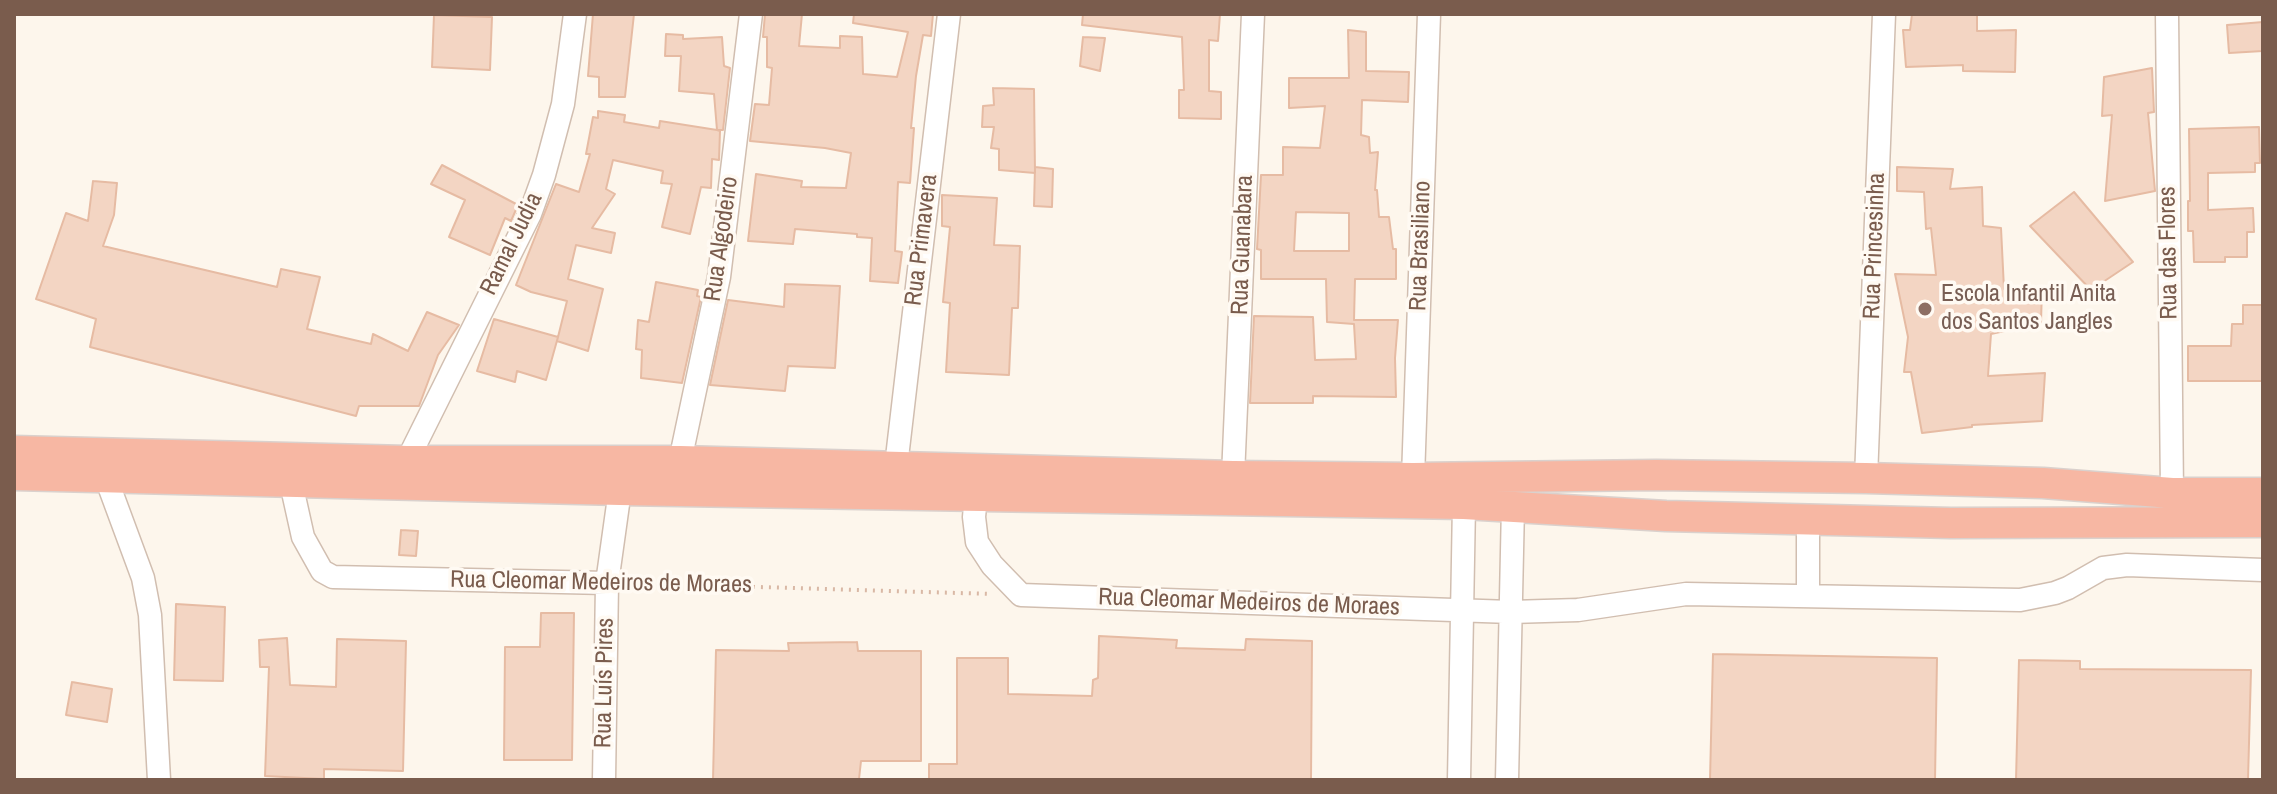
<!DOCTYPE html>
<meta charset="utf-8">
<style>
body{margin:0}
#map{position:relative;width:2277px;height:794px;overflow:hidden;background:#fdf6ec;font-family:"Archivo Narrow",sans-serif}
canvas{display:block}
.frame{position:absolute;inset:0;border:16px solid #7a5c4d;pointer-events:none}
</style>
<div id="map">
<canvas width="2277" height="794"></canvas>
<div class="frame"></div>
</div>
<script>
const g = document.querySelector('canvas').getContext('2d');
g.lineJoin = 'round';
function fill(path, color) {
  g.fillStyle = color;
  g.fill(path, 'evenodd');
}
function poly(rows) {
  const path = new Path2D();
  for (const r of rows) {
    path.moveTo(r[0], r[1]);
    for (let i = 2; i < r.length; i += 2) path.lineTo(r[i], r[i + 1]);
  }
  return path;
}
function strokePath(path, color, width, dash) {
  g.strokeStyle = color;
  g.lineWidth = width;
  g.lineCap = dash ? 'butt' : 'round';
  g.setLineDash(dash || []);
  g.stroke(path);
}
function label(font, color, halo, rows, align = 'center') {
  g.font = font + ' "Archivo Narrow",sans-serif';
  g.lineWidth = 7;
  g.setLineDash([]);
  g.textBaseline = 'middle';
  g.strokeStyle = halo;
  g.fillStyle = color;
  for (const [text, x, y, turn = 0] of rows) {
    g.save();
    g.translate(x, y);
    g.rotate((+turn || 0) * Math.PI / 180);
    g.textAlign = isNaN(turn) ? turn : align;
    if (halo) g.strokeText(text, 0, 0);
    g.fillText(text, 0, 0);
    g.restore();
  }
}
const building = poly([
 [593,14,634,14,625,97,599,97,599,77,588,76,593,14],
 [765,14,802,14,799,46,840,48,840,36,862,37,863,74,897,77,908,32,853,23,854,14,933,14,931,36,923,35,916,76,911,128,914,128,910,183,898,182,895,251,902,252,898,283,870,281,872,238,857,237,857,234,795,229,793,244,748,241,756,174,802,181,801,187,846,188,851,153,825,148,750,141,755,104,769,105,772,68,767,67,767,37,763,37,765,14],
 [1083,14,1220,14,1218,41,1209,40,1209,91,1221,92,1221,119,1179,118,1179,90,1184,90,1182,37,1082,25,1083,14],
 [1912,14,1977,14,1977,31,2016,30,2015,72,1963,71,1963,65,1906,67,1903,30,1910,30,1912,14],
 [434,15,492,17,490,70,432,67,434,15],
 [2263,22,2263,51,2229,53,2227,25,2263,22],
 [1348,30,1366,32,1366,71,1409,72,1408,102,1362,100,1361,135,1369,137,1370,153,1378,152,1375,190,1377,190,1379,217,1389,217,1393,249,1396,249,1396,279,1355,279,1354,320,1398,320,1395,358,1396,397,1313,396,1313,403,1250,403,1254,316,1313,317,1315,360,1356,359,1354,324,1327,322,1326,279,1261,279,1261,250,1257,249,1261,175,1283,175,1283,147,1320,148,1325,106,1289,108,1289,78,1349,78,1348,30],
 [1296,212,1349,213,1349,251,1294,251,1296,212],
 [666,34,683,35,683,39,722,37,724,66,730,68,723,130,717,130,720,131,719,160,712,159,711,188,701,187,690,234,662,227,672,184,661,183,663,171,613,160,606,189,615,194,592,228,615,233,611,253,576,245,568,279,603,289,588,351,557,341,567,301,531,292,516,285,556,184,579,192,590,154,586,154,593,117,598,118,598,111,625,115,624,122,659,128,660,121,717,130,714,94,679,91,681,56,665,56,666,34],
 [1083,37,1105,38,1100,71,1080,66,1083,37],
 [2152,68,2154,112,2148,113,2155,191,2105,201,2112,115,2102,116,2104,77,2152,68],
 [993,88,1034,89,1035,173,999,170,999,149,991,148,994,127,982,127,983,106,994,105,993,88],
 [2259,127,2260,163,2255,163,2255,172,2208,173,2208,210,2253,208,2254,232,2247,232,2247,257,2225,257,2225,262,2194,262,2193,231,2188,231,2188,201,2190,201,2189,129,2259,127],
 [442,165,518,205,511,221,505,218,490,255,449,237,465,200,431,184,442,165],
 [1035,167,1053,169,1052,207,1034,206,1035,167],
 [1897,167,1953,169,1950,189,1982,187,1983,226,2001,228,2004,289,2042,287,2041,323,1991,334,1988,376,2045,373,2042,421,1972,425,1972,427,1922,433,1911,372,1904,372,1908,337,1895,274,1936,275,1931,228,1926,229,1924,192,1897,191,1897,167],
 [93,181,117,183,114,215,103,246,277,287,281,269,320,277,307,329,371,344,373,334,408,351,427,312,459,325,438,355,419,406,359,406,356,416,90,347,96,319,36,299,66,213,88,221,93,181],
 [2074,192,2133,262,2091,290,2030,226,2074,192],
 [942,195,997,198,994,245,1020,246,1018,308,1012,308,1009,375,946,372,950,303,943,302,950,227,942,226,942,195],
 [656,282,698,290,697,296,701,297,682,383,641,378,642,350,636,349,638,320,649,322,656,282],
 [785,284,840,286,835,368,788,366,785,391,710,385,728,300,784,307,785,284],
 [2243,305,2263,305,2263,381,2188,381,2188,346,2231,346,2232,324,2243,324,2243,305],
 [494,319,558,337,546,380,517,371,515,382,477,371,494,319],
 [401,530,418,531,416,556,399,555,401,530],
 [176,604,225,607,223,681,174,680,176,604],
 [541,613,574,613,572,760,504,760,505,647,540,647,541,613],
 [1099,636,1177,640,1176,648,1245,650,1246,639,1312,641,1311,780,929,780,929,764,957,764,957,658,1008,658,1008,694,1092,696,1093,680,1098,678,1099,636],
 [287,638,290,685,336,687,337,639,406,641,403,771,324,769,324,779,265,776,269,667,260,667,259,640,287,638],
 [857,642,858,651,921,651,921,761,861,761,859,779,713,780,716,650,789,651,788,643,857,642],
 [1713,654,1937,658,1935,780,1710,780,1713,654],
 [2019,660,2080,661,2080,669,2251,670,2248,780,2016,780,2019,660],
 [72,682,112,689,107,722,66,715,72,682]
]);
fill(building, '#f3d5c3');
strokePath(building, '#e6bba3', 2);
const minor = poly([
 [2167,14,2172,493],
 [407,461,530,214,544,175,563,104,575,14],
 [680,461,719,277,751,14],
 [896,466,949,14],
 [1233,476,1253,14],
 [106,478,143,578,150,615,159,780],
 [1413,478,1429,14],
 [1866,478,1884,14],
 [291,483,303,537,322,571,333,577,607,583],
 [976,496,974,517,977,542,992,565,1021,595,1511,612,1578,610,1686,594,2020,600,2055,593,2068,588,2103,568,2127,565,2263,570],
 [1808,596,1808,519],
 [604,780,607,583,620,490],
 [1459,780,1464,504],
 [1507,780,1513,506]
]);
const highway = poly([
 [14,451,407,461,680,461,1233,476,1413,478,1656,475,1866,478,2043,483,2172,493,2263,493],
 [14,475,620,490,1464,504,1666,516,1951,523,2263,522]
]);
strokePath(minor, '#d1beb0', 25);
strokePath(highway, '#dad1cd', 33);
strokePath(poly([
 [625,583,992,594]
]), '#d9b8a5', 4, [2, 6]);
strokePath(minor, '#fff', 22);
strokePath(highway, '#f7b7a3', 30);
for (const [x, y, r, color] of [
 [1925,309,8,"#8d6e63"]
]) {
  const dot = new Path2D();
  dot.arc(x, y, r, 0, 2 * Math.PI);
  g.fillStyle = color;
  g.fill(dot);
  strokePath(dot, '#fffaf3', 3);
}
label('24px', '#7a5c4d', '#fffaf3', [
 ["Rua Algodeiro",722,239,-82],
 ["Rua Primavera",922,240,-83],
 ["Ramal Judia",512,244,-64],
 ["Rua Guanabara",1243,245,-88],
 ["Rua Brasiliano",1421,246,-88],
 ["Rua Princesinha",1875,246,-88],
 ["Rua das Flores",2169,253,-91],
 ["Rua Cleomar Medeiros de Moraes",601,583,1],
 ["Rua Cleomar Medeiros de Moraes",1249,603,2],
 ["Rua Luís Pires",605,683,-89]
]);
label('24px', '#785e54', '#fffaf3', [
 ["Escola Infantil Anita",1941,295],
 ["dos Santos Jangles",1941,323]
], 'left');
</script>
